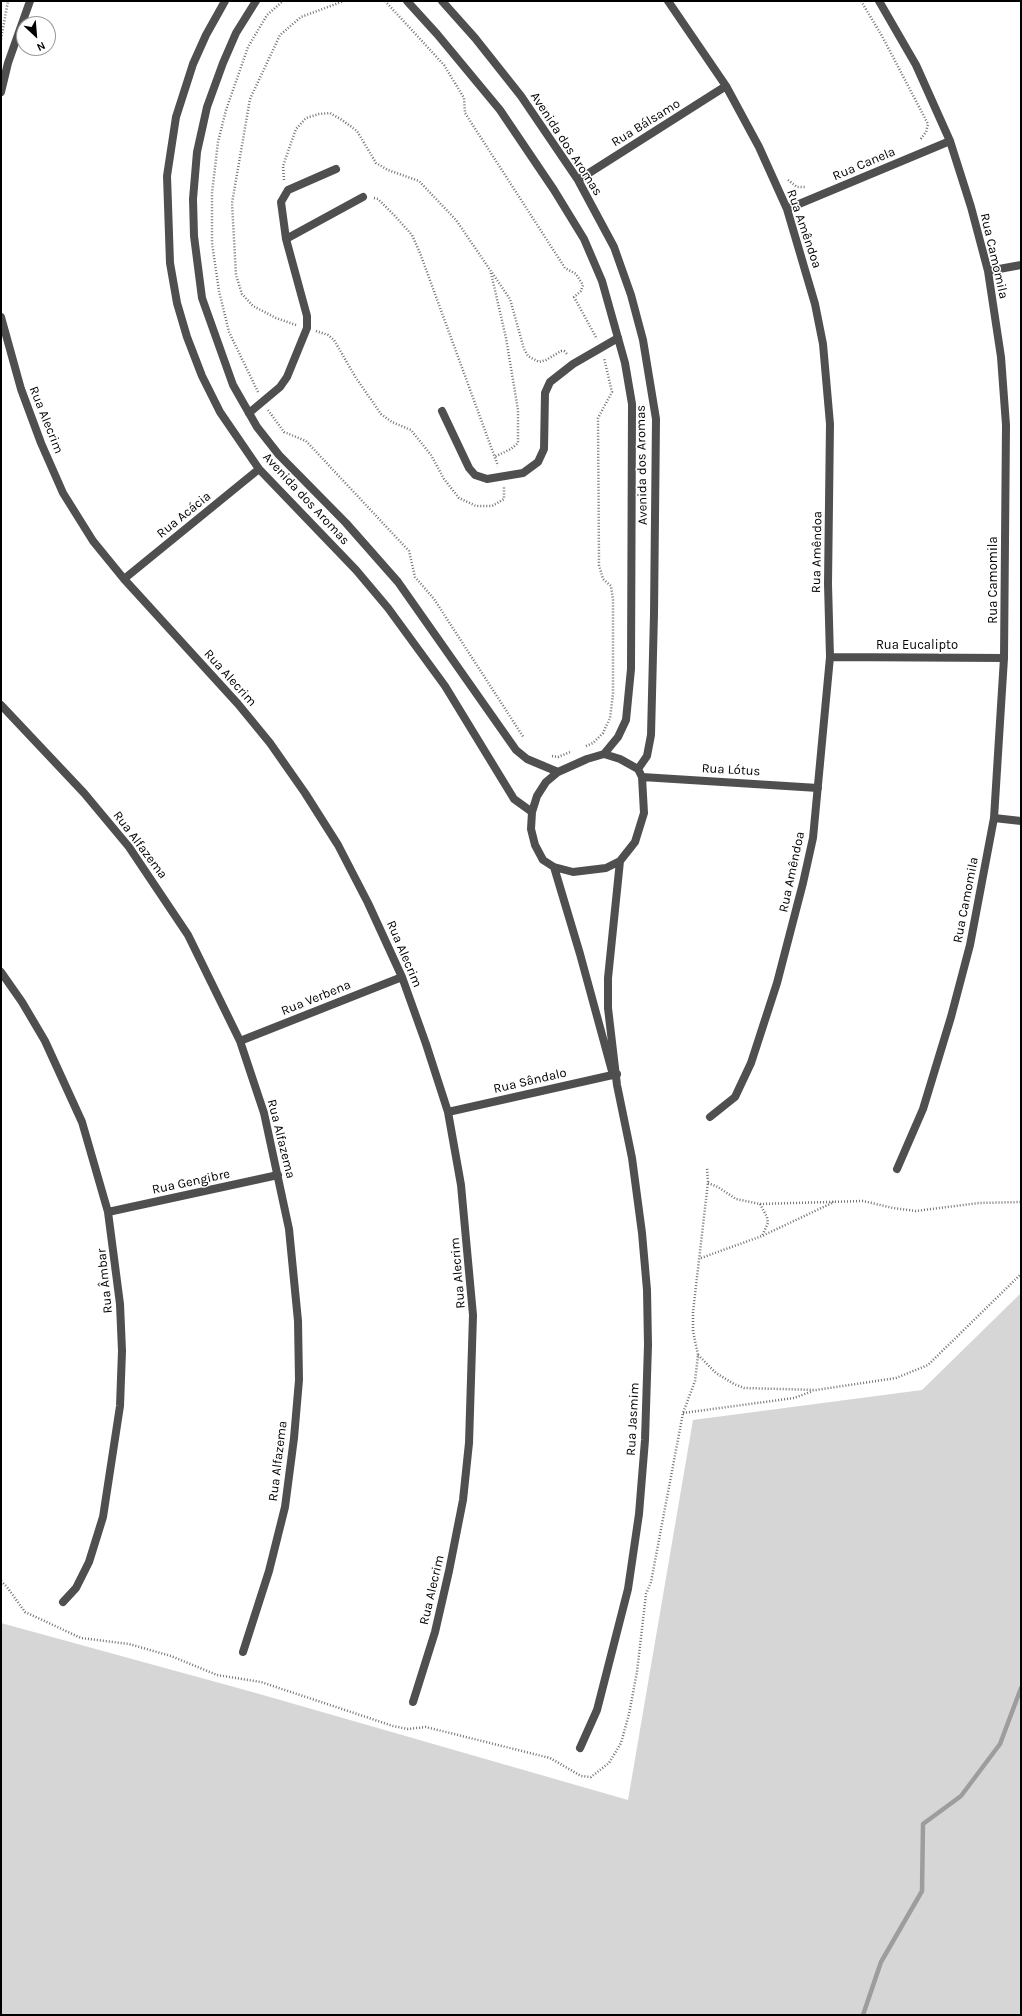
<!DOCTYPE html>
<meta charset="utf-8">
<style>
body{margin:0}
#map{position:relative;width:1022px;height:2016px;overflow:hidden;background:#fff;font-family:Karla,sans-serif}
canvas{display:block}
.frame{position:absolute;inset:0;border:2px solid #000;pointer-events:none}
.north{position:absolute;left:16px;top:16px;width:40px;height:40px;box-sizing:border-box;background:#fff;border:1px solid #999;border-radius:50%;rotate:154deg;font-size:11px;font-weight:700;line-height:16px;text-align:center;color:#000}
.north::after{content:'';display:block;margin:auto;width:14px;height:18px;background:#000;clip-path:polygon(50% 0,100% 100%,50% 72%,0 100%)}
</style>
<div id="map">
<canvas width="1022" height="2016"></canvas>
<div class="frame"></div>
<div class="north">N</div>
</div>
<script>
const g = document.querySelector('canvas').getContext('2d');
g.lineJoin = 'round';
function fill(path, color) {
  g.fillStyle = color;
  g.fill(path, 'evenodd');
}
function poly(rows) {
  const path = new Path2D();
  for (const r of rows) {
    path.moveTo(r[0], r[1]);
    for (let i = 2; i < r.length; i += 2) path.lineTo(r[i], r[i + 1]);
  }
  return path;
}
function strokePath(path, color, width, dash) {
  g.strokeStyle = color;
  g.lineWidth = width;
  g.lineCap = dash ? 'butt' : 'round';
  g.setLineDash(dash || []);
  g.stroke(path);
}
function label(font, color, halo, rows, align = 'center') {
  g.font = font + ' Karla,sans-serif';
  g.lineWidth = 3;
  g.setLineDash([]);
  g.textBaseline = 'middle';
  g.strokeStyle = halo;
  g.fillStyle = color;
  for (const [text, x, y, turn = 0] of rows) {
    g.save();
    g.translate(x, y);
    g.rotate((+turn || 0) * Math.PI / 180);
    g.textAlign = isNaN(turn) ? turn : align;
    if (halo) g.strokeText(text, 0, 0);
    g.fillText(text, 0, 0);
    g.restore();
  }
}
fill(poly([
 [1021,1293,1021,2015,1,2015,1,1623,256,1693,628,1800,693,1420,922,1390]
]), '#d6d6d6');
strokePath(poly([
 [863,2015,881,1962,922,1891,923,1824,961,1796,1000,1744,1021,1688]
]), '#9d9d9d', 4.5);
strokePath(poly([
 [385,1,444,65,464,98,465,113,565,268,576,274,583,285,581,291,574,297,597,339],
 [861,1,882,36,928,124,926,132,920,140],
 [1,39,8,1],
 [284,180,283,166,290,146,296,129,306,118,319,114,330,113,342,120,357,131,376,163,388,170,419,181,456,220,510,299,524,349,528,356,539,362,546,360,561,351,564,351,567,354],
 [788,180,797,187,806,187],
 [374,198,378,199,395,216,412,235,420,253,498,466],
 [491,273,506,338,518,410,518,443,511,449,494,457],
 [296,325,276,318,253,306,242,294,236,275,232,203,250,99,280,35,301,17,344,1],
 [316,331,328,335,334,340,356,378,381,414,392,422,411,430,431,455,444,479,459,498,476,506,492,506,504,499,504,487],
 [258,392,229,332,219,291,212,243,212,193,218,142,226,110,248,47,267,15,283,1],
 [268,410,284,432,306,441,409,551,415,577,434,599,524,738],
 [586,746,593,743,603,733,610,718,613,694,613,600,611,586,603,579,599,565,598,418,612,392,604,358],
 [552,756,558,757,570,752],
 [708,1183,718,1187,736,1199,760,1204,863,1201,893,1208,916,1211,979,1203,1021,1202],
 [760,1204,767,1217,768,1223,762,1236],
 [701,1258,762,1236,834,1202],
 [698,1355,716,1373,734,1384,744,1388,816,1390,896,1378,928,1365,1021,1274],
 [683,1413,794,1398,813,1391],
 [1,1581,7,1587,25,1612,81,1638,129,1644,171,1656,217,1675,261,1682,393,1726,408,1729,426,1727,550,1758,581,1776,591,1777,609,1763,621,1743,629,1714,637,1672,646,1594,651,1582,683,1413,695,1381,698,1355,693,1331,693,1312,708,1182,707,1168]
]), '#717171', 2.5, [1, 2]);
strokePath(poly([
 [286,239,363,197],
 [442,411,469,468,475,475,487,479,523,473,538,462,544,449,545,393,550,382,573,364,618,338],
 [249,413,280,387,287,377,307,328,307,316,286,239,281,202,288,190,336,169]
]), '#4f4f4f', 8);
strokePath(poly([
 [225,1,206,35,193,64,176,117,167,176,170,263,177,303,187,337,202,376,220,412,259,469,356,570,388,608,445,686,514,799,532,812],
 [256,1,236,33,223,63,207,107,197,152,193,199,194,236,202,298,233,385,257,427,279,455,346,523,398,582,516,750,527,759,558,772],
 [407,1,437,34,500,110,554,190,584,239,602,281,625,363,632,404,631,669,626,720,618,737,604,754],
 [442,1,475,38,521,96,578,180,614,247,631,295,643,340,656,419,654,614,651,735,647,756,638,769],
 [668,1,726,86,759,147,787,209,815,304,823,344,830,424,828,584,830,657,813,838,803,883,777,983,751,1063,735,1097,710,1117],
 [879,1,916,65,950,141,971,207,988,271,1001,357,1006,425,1004,658,994,818,970,945,951,1017,923,1109,897,1169],
 [1,92,8,63,30,1],
 [578,180,726,86],
 [787,209,950,141],
 [988,271,1021,265],
 [1,317,21,389,41,443,63,493,93,541,124,579,238,704,270,743,305,793,338,845,368,903,402,977,426,1044,448,1112,461,1185,473,1315,469,1443,463,1500,449,1571,435,1632,413,1702],
 [124,579,259,469],
 [830,657,1004,658],
 [1,705,84,793,129,847,188,935,240,1041,264,1113,289,1229,298,1321,299,1380,294,1438,285,1507,269,1571,243,1652],
 [642,777,818,788],
 [994,818,1021,821],
 [554,867,580,954,613,1075],
 [1,972,22,1002,45,1041,82,1122,108,1212,120,1304,122,1351,120,1406,103,1517,89,1562,76,1588,63,1602],
 [240,1041,402,977],
 [448,1112,617,1074],
 [108,1212,278,1175],
 [580,1748,597,1710,628,1589,639,1514,645,1440,648,1345,647,1290,642,1233,632,1158,617,1085,608,1008,608,978,620,861,635,842,644,813,642,777,638,769,620,759,604,754,587,759,558,772,546,782,537,796,532,812,531,829,535,845,543,860,554,867,573,872,606,868,620,861]
]), '#4f4f4f', 8);
label('13px', '#000', '#fff', [
 ["Rua Bálsamo",646,123,-32],
 ["Avenida dos Aromas",566,144,57],
 ["Rua Canela",864,164,-23],
 ["Rua Amêndoa",804,229,71],
 ["Rua Camomila",994,256,77],
 ["Rua Alecrim",46,420,68],
 ["Avenida dos Aromas",642,465,-91],
 ["Avenida dos Aromas",306,499,47],
 ["Rua Acácia",184,515,-39],
 ["Rua Amêndoa",817,552,-89],
 ["Rua Camomila",993,580,-90],
 ["Rua Eucalipto",917,645],
 ["Rua Alecrim",230,678,48],
 ["Rua Lótus",731,770,3],
 ["Rua Alfazema",140,845,53],
 ["Rua Amêndoa",792,872,-78],
 ["Rua Camomila",966,900,-79],
 ["Rua Alecrim",404,954,67],
 ["Rua Verbena",316,998,-22],
 ["Rua Sândalo",530,1081,-13],
 ["Rua Alfazema",281,1139,76],
 ["Rua Gengibre",191,1182,-12],
 ["Rua Alecrim",458,1273,-95],
 ["Rua Âmbar",105,1281,-96],
 ["Rua Jasmim",633,1419,-87],
 ["Rua Alfazema",278,1461,-83],
 ["Rua Alecrim",432,1590,-77]
]);
</script>
